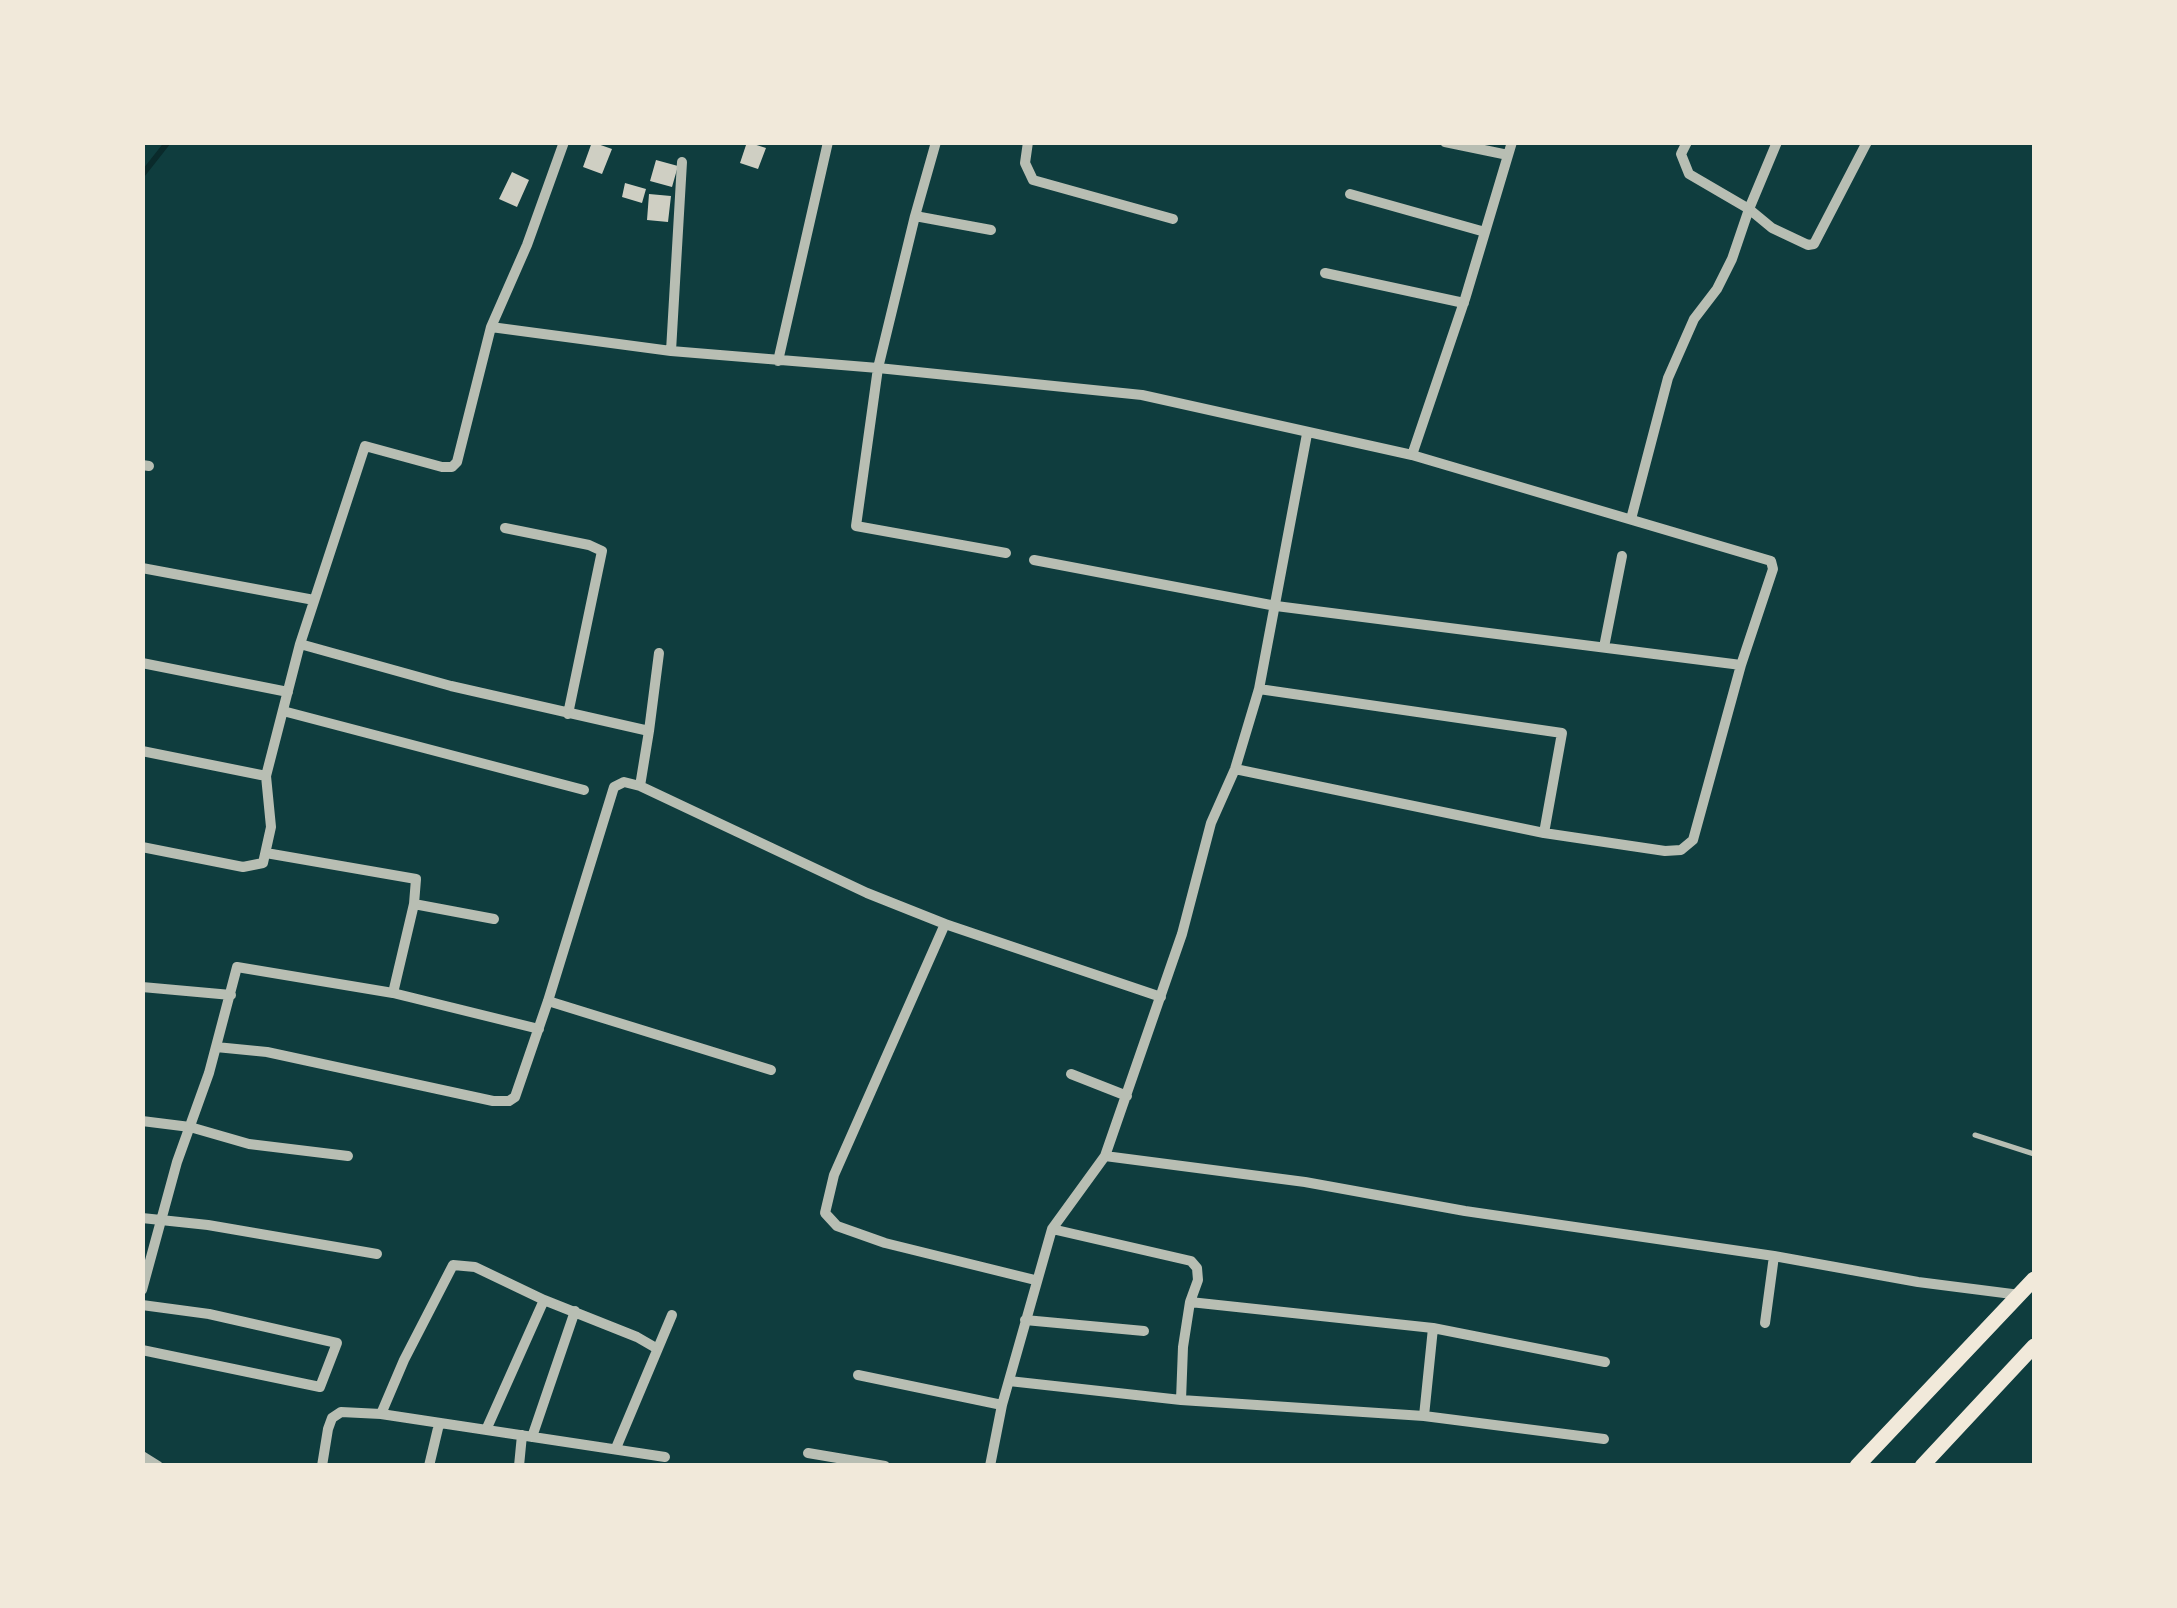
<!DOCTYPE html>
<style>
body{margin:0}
#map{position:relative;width:2177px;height:1608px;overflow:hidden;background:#0f3d3e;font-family:Arial,sans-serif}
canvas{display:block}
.frame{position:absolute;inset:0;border:145px solid #f1e9da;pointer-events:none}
</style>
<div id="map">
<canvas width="2177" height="1608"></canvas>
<div class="frame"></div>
</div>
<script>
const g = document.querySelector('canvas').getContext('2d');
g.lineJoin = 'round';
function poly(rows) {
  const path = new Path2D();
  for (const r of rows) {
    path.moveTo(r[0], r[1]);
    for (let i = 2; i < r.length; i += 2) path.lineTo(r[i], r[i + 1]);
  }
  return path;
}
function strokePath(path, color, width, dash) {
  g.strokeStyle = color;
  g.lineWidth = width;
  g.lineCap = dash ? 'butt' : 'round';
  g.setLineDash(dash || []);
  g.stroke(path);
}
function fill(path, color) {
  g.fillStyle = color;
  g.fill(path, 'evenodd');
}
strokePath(poly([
 [142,175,168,142]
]), '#0a2a2b', 6);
fill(poly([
 [592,142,612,149,602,174,583,167],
 [747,142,766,148,758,169,740,163],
 [656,160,678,166,672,187,650,181],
 [512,172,529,180,517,207,499,199],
 [625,183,646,189,642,203,622,197],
 [649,194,671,196,668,222,647,220]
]), '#cfcfc3');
strokePath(poly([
 [1975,1135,2034,1154]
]), '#b8beb3', 5);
strokePath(poly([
 [1028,142,1025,163,1033,180,1173,219],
 [1445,142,1508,155],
 [1687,142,1681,154,1689,174,1749,209,1772,228,1808,245,1814,244,1867,142],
 [1350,194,1485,232],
 [915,216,936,142],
 [991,230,915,216,878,368,856,526,1006,553],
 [1325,273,1464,303],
 [491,327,671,351,878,368,1142,395,1412,455,1771,561,1773,569,1741,665,1693,840,1681,850,1665,851,1544,833,1235,769],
 [671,351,682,162],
 [778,361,828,142],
 [1412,455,1465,299,1512,142],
 [142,465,149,466],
 [1631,519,1668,378,1694,319,1717,289,1732,259,1749,209,1777,142],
 [505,528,589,545,602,551,568,714],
 [1034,560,1276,606,1741,665],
 [142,568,314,600],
 [300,644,451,686,649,731,640,786],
 [1604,647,1622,556],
 [142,663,288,692],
 [1259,689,1562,733,1544,833],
 [283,711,584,790],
 [649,731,659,653],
 [142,751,266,776],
 [142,847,243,867,263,863,271,827,266,776,300,644,365,446,442,467,452,467,457,462,491,327,527,245,564,142],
 [266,853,416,879,414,904,393,993],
 [414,904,494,919],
 [142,987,231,995],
 [548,1001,771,1070],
 [216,1047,267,1052,493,1101,509,1101,515,1097,548,1001,614,787,624,782,640,786,867,893,945,924],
 [1071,1074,1127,1096],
 [142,1121,190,1127,249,1144,348,1156],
 [1105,1156,1182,934,1211,823,1235,769,1259,689,1307,434],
 [142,1218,208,1225,377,1254],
 [1052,1229,1191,1261,1197,1268,1198,1280,1190,1302,1433,1328,1605,1362],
 [1035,1280,885,1243,837,1226,825,1213,834,1175,945,924,1161,997],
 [142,1290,177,1162,209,1073,237,967,393,993,539,1029],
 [142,1305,209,1314,337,1343,320,1387,142,1350],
 [1025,1320,1144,1331],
 [1765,1323,1774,1256],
 [858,1375,1002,1405],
 [1009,1381,1181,1400,1424,1416,1604,1439],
 [1181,1400,1183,1347,1190,1302],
 [381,1414,404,1360,453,1265,475,1267,544,1300,637,1337,656,1348],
 [1424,1416,1433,1328],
 [486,1430,544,1300],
 [532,1437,575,1311],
 [616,1448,672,1315],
 [808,1453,885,1466],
 [142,1456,158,1466],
 [322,1466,328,1429,332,1418,341,1412,381,1414,665,1457],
 [429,1466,439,1424],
 [519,1466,522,1435],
 [990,1466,1002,1405,1052,1229,1105,1156,1305,1182,1465,1211,1774,1256,1918,1282,2020,1295]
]), '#b8beb3', 10);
strokePath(poly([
 [1857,1466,2034,1279],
 [1922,1466,2034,1346]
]), '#f1e9da', 15);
</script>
